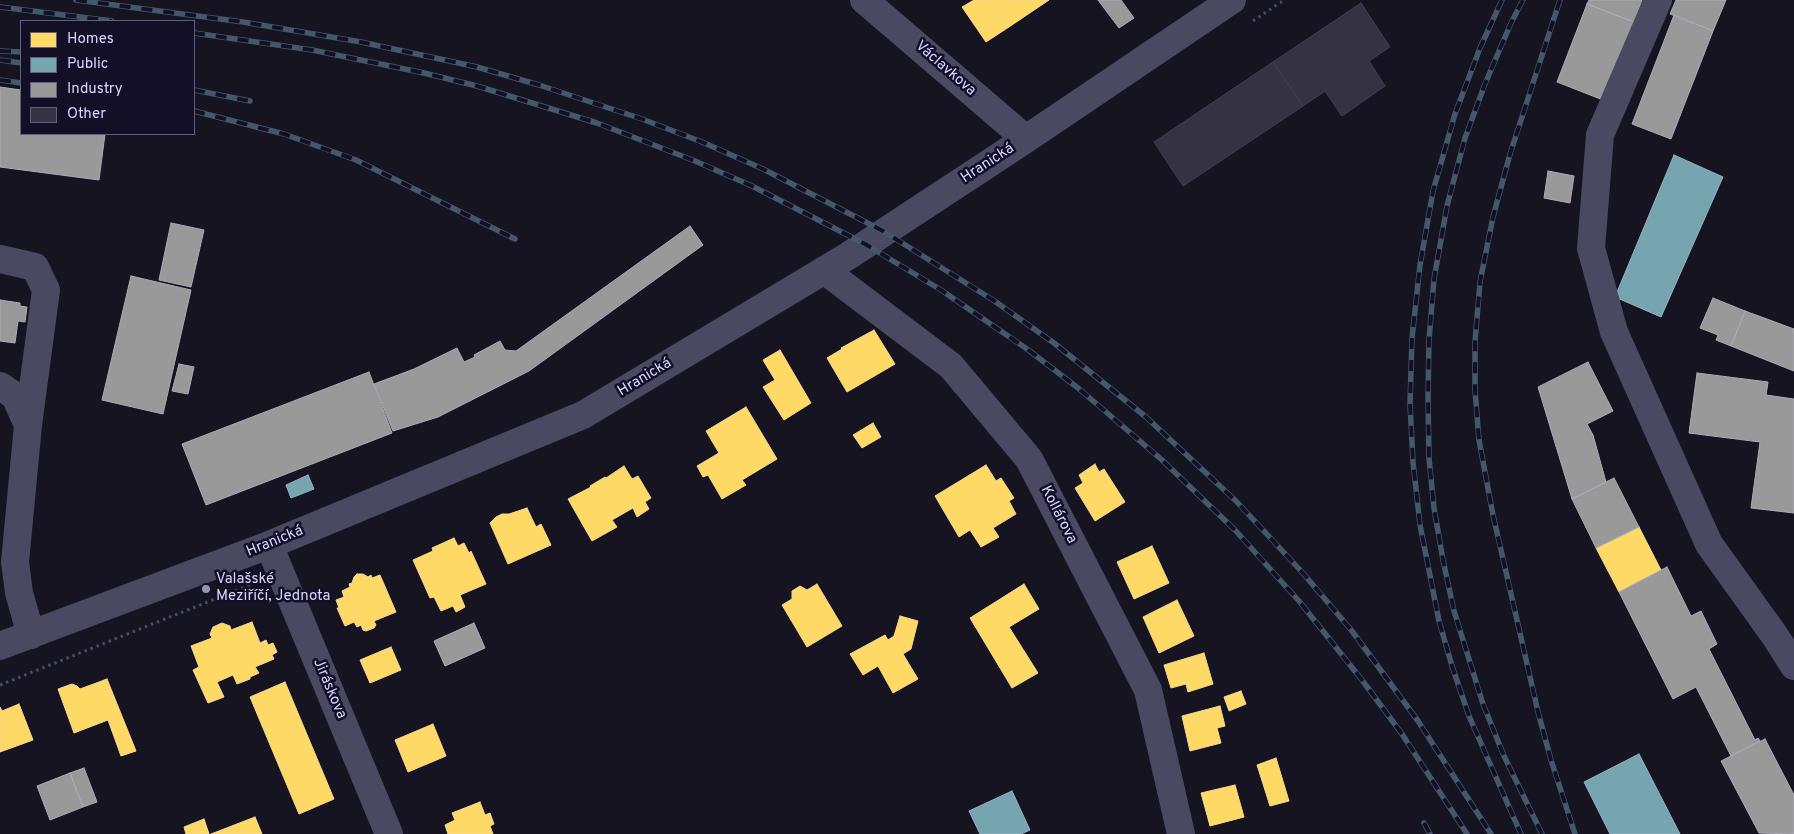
<!DOCTYPE html>
<meta charset="utf-8">
<style>
body{margin:0}
#map{position:relative;width:1794px;height:834px;overflow:hidden;background:#161421;font-family:Overpass,sans-serif}
canvas{display:block}
.legend{position:absolute;left:20px;top:20px;width:175px;height:115px;box-sizing:border-box;background:#130f26;border:1px solid #625e7d;margin:0;padding:6px 9px;list-style:none;font-size:15px;color:#d9d4ff}
.legend li{display:flex;align-items:center;gap:10px;height:25px}
.legend b{width:25px;border:1px solid #625e7d}
</style>
<div id="map">
<canvas width="1794" height="834"></canvas>
<ul class="legend">
<li><b style="height:14px;background:#ffd966"></b>Homes</li>
<li><b style="height:14px;background:#76a5af"></b>Public</li>
<li><b style="height:14px;background:#999"></b>Industry</li>
<li><b style="height:14px;background:#343243"></b>Other</li>
</ul>
</div>
<script>
const g = document.querySelector('canvas').getContext('2d');
g.lineJoin = 'round';
function fill(path, color) {
  g.fillStyle = color;
  g.fill(path, 'evenodd');
}
function poly(rows) {
  const path = new Path2D();
  for (const r of rows) {
    path.moveTo(r[0], r[1]);
    for (let i = 2; i < r.length; i += 2) path.lineTo(r[i], r[i + 1]);
  }
  return path;
}
function strokePath(path, color, width, dash) {
  g.strokeStyle = color;
  g.lineWidth = width;
  g.lineCap = dash ? 'butt' : 'round';
  g.setLineDash(dash || []);
  g.stroke(path);
}
function label(font, color, halo, rows, align = 'center') {
  g.font = font + ' Overpass,sans-serif';
  g.lineWidth = 5;
  g.setLineDash([]);
  g.textBaseline = 'middle';
  g.strokeStyle = halo;
  g.fillStyle = color;
  for (const [text, x, y, turn = 0] of rows) {
    g.save();
    g.translate(x, y);
    g.rotate((+turn || 0) * Math.PI / 180);
    g.textAlign = isNaN(turn) ? turn : align;
    if (halo) g.strokeText(text, 0, 0);
    g.fillText(text, 0, 0);
    g.restore();
  }
}
const homes = poly([
 [974,0,990,0,1009,27,986,42,962,7,974,0],
 [990,0,1049,0,1009,27,990,0],
 [874,330,895,364,847,392,827,358,842,349,841,348,874,330],
 [780,350,811,403,784,420,763,387,775,380,763,360,780,350],
 [746,407,777,459,742,480,746,485,722,499,708,475,703,477,697,466,719,453,706,431,746,407],
 [873,423,881,437,862,448,853,435,873,423],
 [1095,464,1099,472,1104,469,1125,502,1095,521,1075,488,1083,483,1079,475,1095,464],
 [986,465,996,481,1001,478,1014,498,1009,501,1016,514,993,528,999,537,981,547,970,530,959,537,935,496,986,465],
 [624,466,632,479,638,476,651,498,645,502,649,509,637,517,633,508,612,520,617,527,592,541,568,499,591,487,590,486,605,477,606,478,624,466],
 [527,508,536,527,541,524,551,545,508,564,490,523,496,517,502,514,509,514,527,508],
 [1639,527,1661,570,1619,592,1596,548,1639,527],
 [454,538,458,546,464,543,469,553,471,551,486,584,460,595,465,607,456,612,453,606,441,611,434,597,430,598,413,560,433,551,432,548,454,538],
 [1152,546,1169,583,1134,599,1117,562,1152,546],
 [357,574,363,574,368,577,371,575,372,578,380,575,396,612,374,621,376,625,374,628,366,631,363,630,361,625,357,627,354,622,345,626,337,608,339,608,336,600,344,597,342,591,350,587,349,584,352,583,354,577,357,574],
 [817,584,842,626,807,647,782,605,792,599,792,591,800,586,807,590,817,584],
 [1024,584,1039,609,1009,627,1038,673,1012,688,970,618,1024,584],
 [1177,600,1194,636,1159,653,1143,617,1177,600],
 [900,616,918,621,911,649,903,654,918,679,893,693,878,666,863,675,850,654,885,635,888,640,894,636,900,616],
 [252,622,260,643,266,640,268,645,273,643,277,652,272,655,274,659,255,667,259,673,250,677,250,679,237,684,233,675,217,682,224,697,208,703,193,670,199,667,191,646,212,638,210,634,213,627,222,623,230,626,231,630,252,622],
 [391,647,401,670,370,683,360,660,391,647],
 [1204,653,1213,684,1188,692,1186,684,1171,688,1164,665,1204,653],
 [107,679,136,751,121,756,108,720,74,733,58,689,72,684,77,686,80,689,107,679],
 [285,682,334,799,299,814,250,697,285,682],
 [1241,691,1246,704,1229,711,1224,697,1241,691],
 [19,704,33,740,0,752,0,707,2,711,19,704],
 [1220,706,1225,726,1217,728,1221,743,1190,751,1182,716,1220,706],
 [433,724,446,756,408,772,395,740,433,724],
 [1276,758,1289,801,1270,806,1257,765,1276,758],
 [1235,785,1244,817,1210,826,1201,793,1235,785],
 [480,802,485,815,490,813,494,824,490,826,493,834,448,834,445,825,455,820,452,813,480,802],
 [255,817,262,834,211,834,255,817],
 [204,819,209,834,186,834,184,827,204,819]
]);
fill(homes, '#ffd966');
strokePath(homes, '#f4d894', 1);
const public = poly([
 [1674,155,1723,177,1661,317,1615,297,1674,155],
 [308,475,314,489,291,498,286,485,308,475],
 [1639,754,1680,834,1610,834,1584,782,1639,754],
 [1012,791,1030,830,1021,834,980,834,969,811,1012,791]
]);
fill(public, '#76a5af');
strokePath(public, '#94b3c7', 1);
const industry = poly([
 [1098,0,1121,0,1134,18,1119,28,1098,0],
 [1589,0,1642,0,1634,22,1587,4,1589,0],
 [1676,0,1726,0,1713,31,1670,14,1676,0],
 [1587,4,1634,22,1603,100,1557,82,1587,4],
 [1674,15,1713,31,1671,139,1632,124,1674,15],
 [0,87,21,90,21,134,105,134,99,180,0,167,0,87],
 [1548,171,1574,176,1570,203,1544,198,1548,171],
 [171,223,204,230,191,287,159,280,171,223],
 [690,226,703,245,529,371,438,417,393,431,374,384,414,369,457,348,464,362,475,357,474,355,500,341,505,350,516,351,690,226],
 [131,276,191,290,163,414,102,400,131,276],
 [1713,298,1745,311,1731,346,1716,340,1718,335,1700,328,1713,298],
 [0,300,20,303,20,306,27,307,25,322,18,321,15,343,0,341,0,300],
 [1745,311,1794,329,1794,371,1731,346,1745,311],
 [1588,362,1613,411,1587,424,1593,435,1606,482,1572,499,1538,387,1588,362],
 [179,364,194,367,188,394,172,391,179,364],
 [369,372,392,433,206,505,182,444,369,372],
 [1697,373,1768,382,1766,395,1794,399,1794,513,1751,508,1760,442,1689,433,1697,373],
 [1614,478,1639,527,1596,548,1572,499,1614,478],
 [1667,567,1691,616,1701,611,1717,644,1709,649,1755,740,1758,738,1760,741,1731,756,1696,687,1673,699,1619,592,1667,567],
 [474,623,485,648,445,666,434,641,474,623],
 [1765,739,1794,795,1794,834,1759,833,1721,761,1765,739],
 [84,768,97,802,83,807,70,773,84,768],
 [70,773,83,807,50,820,37,786,70,773]
]);
fill(industry, '#999');
strokePath(industry, '#acabb8', 1);
const building = poly([
 [1361,3,1390,47,1369,61,1385,86,1342,116,1325,91,1303,106,1273,62,1361,3],
 [1273,62,1303,106,1183,186,1154,142,1273,62]
]);
fill(building, '#343243');
strokePath(building, '#433f54', 1);
strokePath(poly([
 [1253,21,1284,0],
 [0,685,255,583]
]), '#44505f', 3, [2.5, 4]);
strokePath(poly([
 [864,0,1026,139],
 [1658,0,1600,135,1591,248,1614,332,1709,544,1775,636,1794,666],
 [0,259,35,267,46,290,28,425],
 [824,270,951,366,1029,459,1148,690,1181,834],
 [0,386,15,396,28,425,15,562,19,593,31,635],
 [269,545,389,834],
 [0,646,269,545,583,415,848,256,1026,139,1232,0]
]), '#4a4962', 28);
const rail = poly([
 [76,0,243,22,361,42,477,67,539,85,642,119,702,142,763,169,883,231,993,300,1054,343,1146,417,1236,501,1302,572,1352,631,1418,721,1491,834],
 [1502,0,1480,48,1455,114,1433,191,1420,265,1412,338,1410,404,1413,462,1420,525,1439,621,1452,666,1469,716,1521,834],
 [1523,0,1511,23,1485,84,1465,138,1447,206,1434,279,1429,340,1428,398,1429,458,1434,508,1443,560,1454,611,1483,704,1504,756,1542,834],
 [1560,0,1510,154,1493,217,1480,282,1475,342,1475,390,1479,440,1493,515,1538,712,1551,760,1575,834],
 [0,7,112,21],
 [194,33,312,50,424,73,477,86,597,123,695,161,752,186,865,244,941,290,1027,349,1078,388,1162,460,1235,530,1299,601,1362,680,1402,734,1467,834],
 [0,51,21,52],
 [0,60,21,63],
 [0,80,21,83],
 [194,90,250,101],
 [194,111,284,134,356,160,515,239],
 [1424,823,1430,834]
]);
strokePath(rail, '#43596b', 5.5);
strokePath(rail, '#130f26', 4, [11]);
for (const [x, y, r, color] of [
 [206,589,5,"#9591b1"]
]) {
  const dot = new Path2D();
  dot.arc(x, y, r, 0, 2 * Math.PI);
  g.fillStyle = color;
  g.fill(dot);
  strokePath(dot, '#130f26', 2);
}
label('15px', '#d9d4ff', '#130f26', [
 ["Václavkova",945,69,41],
 ["Hranická",988,164,-33],
 ["Hranická",645,378,-31],
 ["Kollárova",1058,515,63],
 ["Hranická",275,542,-22],
 ["Jiráskova",329,689,67]
]);
label('15px', '#d9d4ff', '#130f26', [
 ["Valašské",216,580],
 ["Meziříčí, Jednota",216,597]
], 'left');
</script>
